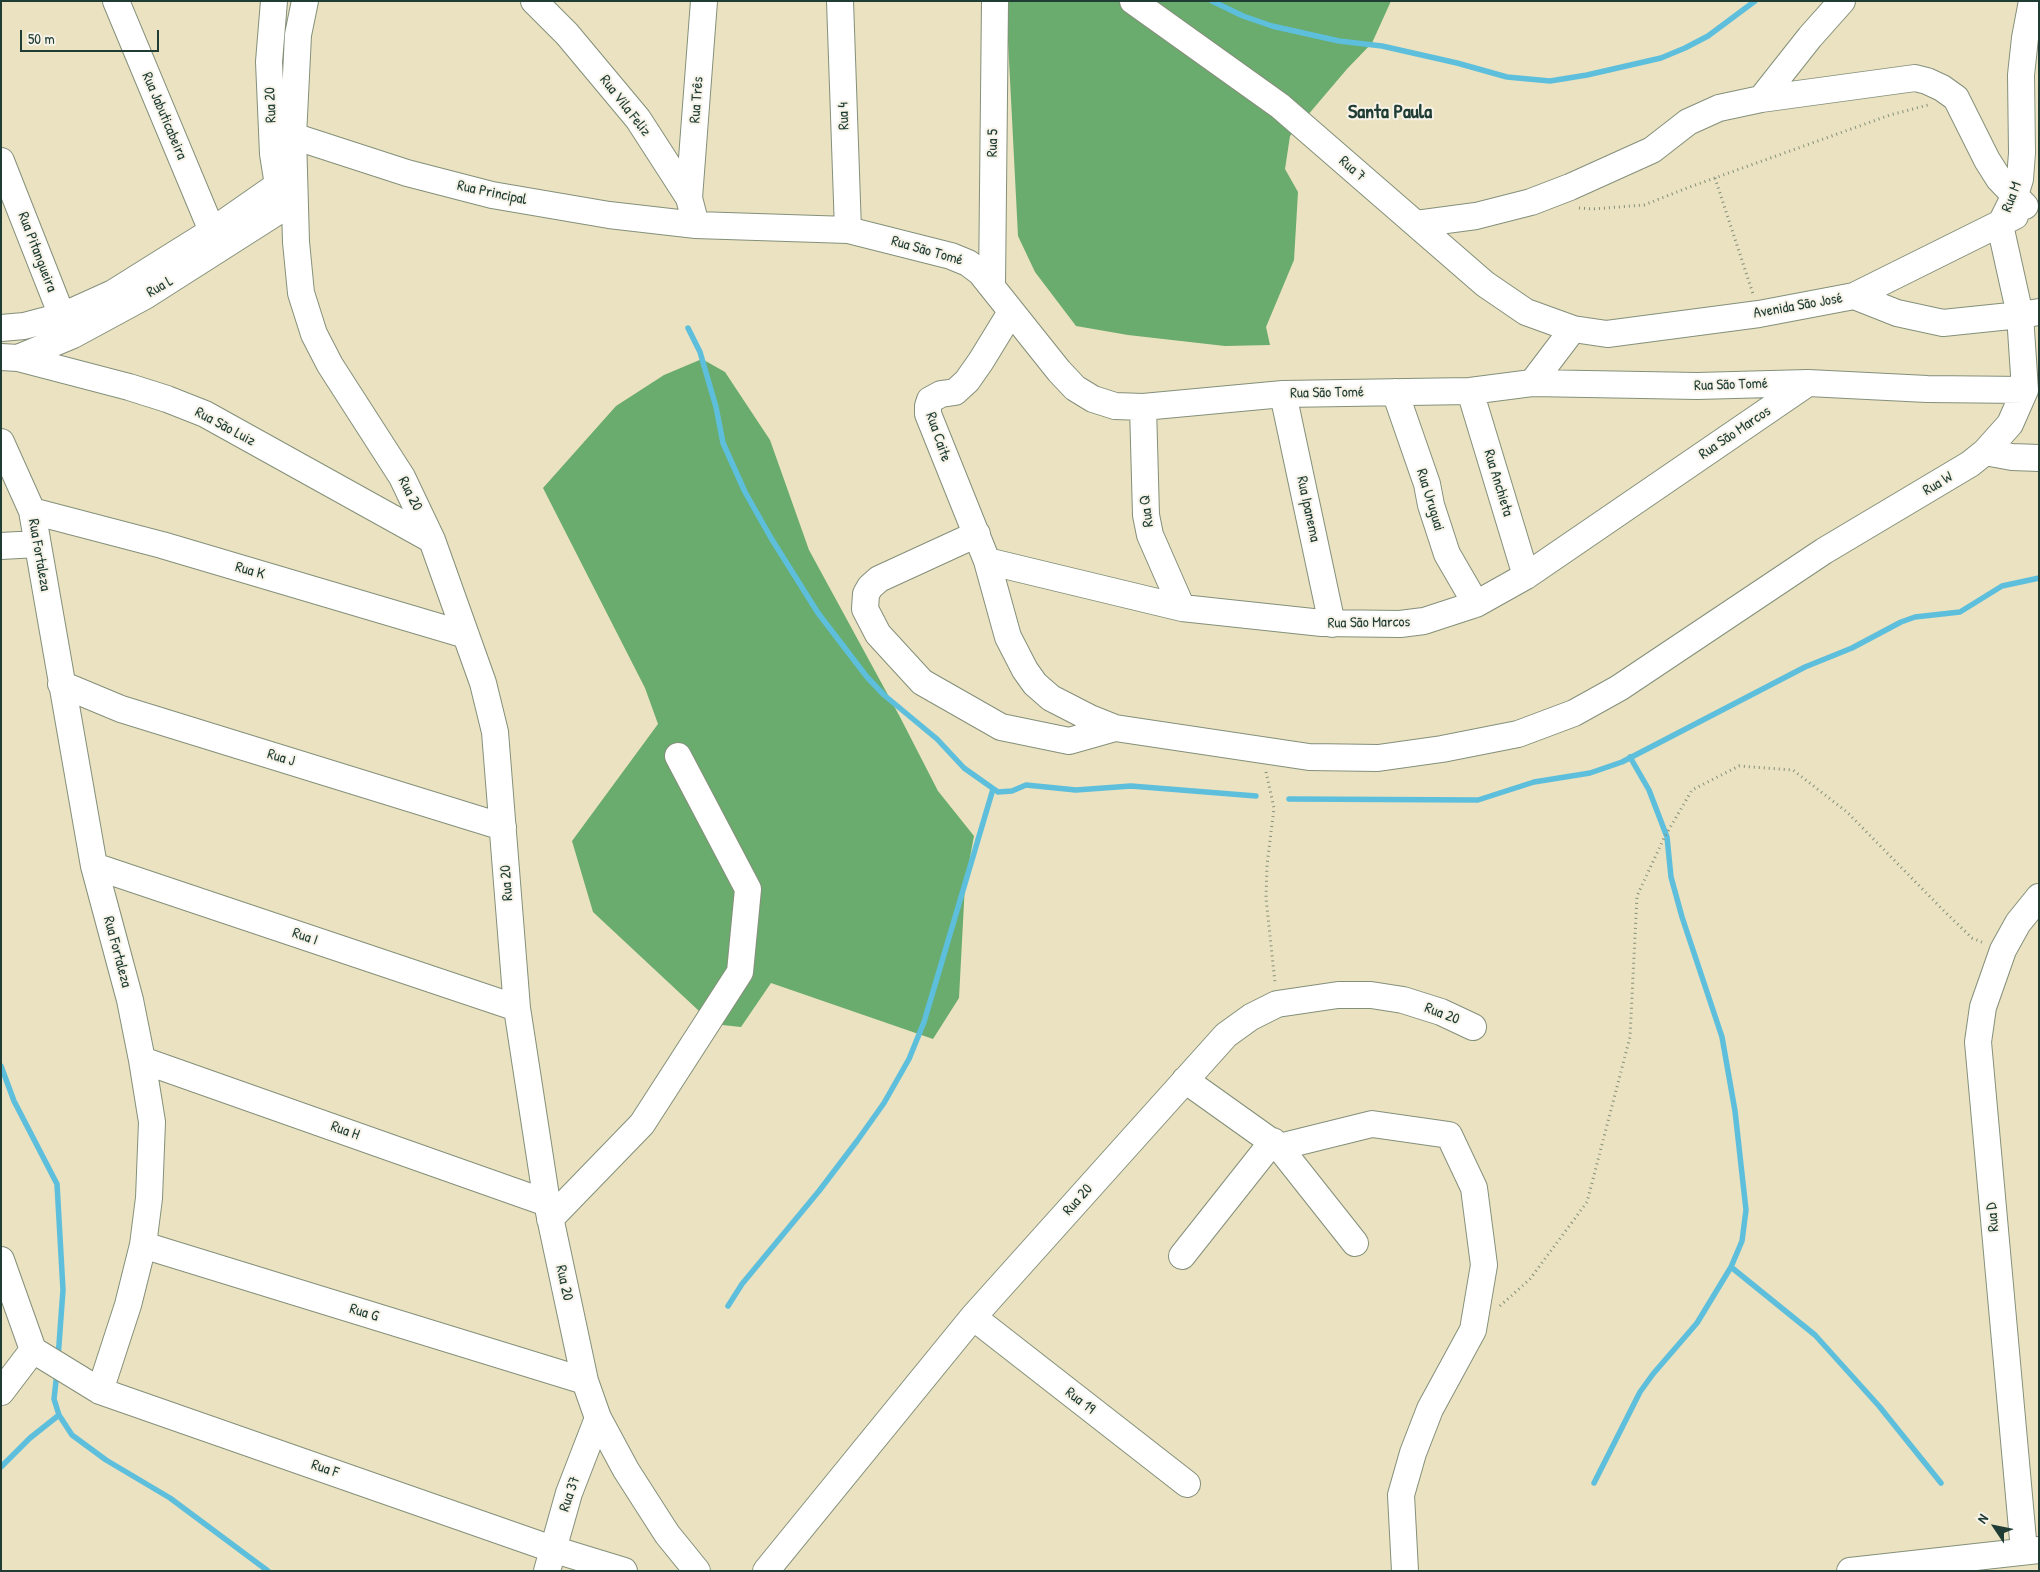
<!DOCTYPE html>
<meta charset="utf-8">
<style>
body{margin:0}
#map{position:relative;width:2040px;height:1572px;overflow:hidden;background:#eae2c0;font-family:"Patrick Hand",sans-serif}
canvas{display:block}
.frame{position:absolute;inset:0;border:2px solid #1f3d34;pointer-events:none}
.north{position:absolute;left:1970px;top:1502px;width:50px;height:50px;-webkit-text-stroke:4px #f7f3e8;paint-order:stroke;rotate:304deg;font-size:14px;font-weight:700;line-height:20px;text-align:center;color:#1f3d34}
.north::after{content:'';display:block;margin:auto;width:18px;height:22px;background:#1f3d34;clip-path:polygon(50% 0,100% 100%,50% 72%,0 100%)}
.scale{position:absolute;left:20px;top:30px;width:139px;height:22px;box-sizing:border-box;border:2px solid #1f3d34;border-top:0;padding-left:6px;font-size:15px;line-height:18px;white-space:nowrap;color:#1f3d34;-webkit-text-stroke:4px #f7f3e8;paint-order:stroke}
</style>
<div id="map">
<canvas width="2040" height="1572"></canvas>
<div class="frame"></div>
<div class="north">N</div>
<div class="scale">50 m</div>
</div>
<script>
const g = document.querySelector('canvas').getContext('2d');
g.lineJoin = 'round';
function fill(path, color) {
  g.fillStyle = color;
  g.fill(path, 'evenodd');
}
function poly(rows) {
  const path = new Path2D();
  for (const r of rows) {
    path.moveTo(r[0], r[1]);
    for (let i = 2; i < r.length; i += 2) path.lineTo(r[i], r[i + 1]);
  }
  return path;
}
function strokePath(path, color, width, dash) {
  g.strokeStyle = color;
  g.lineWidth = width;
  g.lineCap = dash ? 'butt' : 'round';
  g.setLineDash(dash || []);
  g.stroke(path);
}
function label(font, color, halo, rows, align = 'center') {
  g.font = font + ' "Patrick Hand",sans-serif';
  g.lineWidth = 4;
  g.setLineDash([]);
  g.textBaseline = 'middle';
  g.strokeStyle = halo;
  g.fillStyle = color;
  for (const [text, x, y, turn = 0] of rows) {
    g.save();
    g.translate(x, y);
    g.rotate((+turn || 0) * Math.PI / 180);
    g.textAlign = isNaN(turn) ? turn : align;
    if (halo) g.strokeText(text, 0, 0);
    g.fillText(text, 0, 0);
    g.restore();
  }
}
fill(poly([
 [1006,1,1391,1,1372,43,1347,69,1290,136,1285,169,1298,192,1294,260,1266,327,1270,345,1225,346,1128,335,1076,326,1035,272,1018,236],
 [702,359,725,372,770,440,809,550,900,717,938,791,974,836,965,884,959,998,933,1039,771,983,741,1027,713,1024,593,912,572,841,658,724,645,688,543,488,616,406,664,375]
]), '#6aab6e');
strokePath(poly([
 [1212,1,1243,16,1272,26,1339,41,1382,46,1457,63,1507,77,1550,81,1587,75,1661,58,1685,48,1708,36,1755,1],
 [688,328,700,352,716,407,723,443,745,492,771,538,818,613,867,677,884,695,937,739,964,768,998,792,1012,791,1026,785,1076,790,1131,786,1256,796],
 [1289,799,1478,800,1534,782,1590,773,1622,762,1805,667,1852,648,1901,622,1915,617,1960,612,2002,586,2039,578],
 [1,1066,14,1101,57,1184,63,1290,58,1358],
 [1731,1267,1815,1335,1879,1406,1941,1483],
 [728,1306,742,1284,819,1191,857,1141,884,1103,909,1059,924,1022,993,789],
 [57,1372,54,1399,59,1415,72,1435,106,1460,170,1498,268,1571],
 [1,1467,30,1438,59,1415],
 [1594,1483,1640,1392,1653,1374,1697,1323,1731,1267,1742,1241,1746,1210,1735,1111,1722,1037,1682,917,1671,877,1667,837,1649,790,1630,757]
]), '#5ebfdc', 5.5);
const minor = poly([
 [116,1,212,231],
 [274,1,269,62,273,154,278,185,290,197],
 [305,1,298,35,293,136,296,242,301,293,314,334,330,365,402,477,432,540,483,683,495,732,517,1008,547,1203,585,1381,598,1418,626,1470,667,1534,697,1571],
 [534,1,567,34,638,119,689,198,696,225],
 [840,1,848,230],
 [1133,1,1280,106,1485,284,1526,312,1573,329,1607,334,1759,314,1854,296,1897,313,1943,323,2020,315,2039,312],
 [1761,99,1810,37,1842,1],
 [293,136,407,173,492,195,609,215,696,225,848,230,951,256,968,263,980,272,1059,371,1075,388,1093,399,1115,406,1143,407,1283,394,1470,391,1532,383,1697,386,1808,383,1927,389,2025,390],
 [1,161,62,316],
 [689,198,704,1],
 [1416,224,1476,216,1531,202,1570,187,1652,150,1688,122,1719,108,1761,99,1915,78,1927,81,1942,88,1956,98,1987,160,1999,179,2025,206],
 [992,285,995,1],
 [1854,296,2015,216],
 [1011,312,981,361,967,381,955,392,941,394,930,400,928,406,928,414,987,561,1008,637,1025,670,1035,684,1051,698,1090,718,1115,728,1309,757,1378,758,1442,749,1518,734,1574,713,1619,688,1824,551,1970,464,1985,452,2010,424,2025,390,2020,315,2000,225,2015,195,2020,179,2022,153,2021,75,2025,38,2032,1],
 [1,328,24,326,62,316,113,293,212,231,278,185,294,177],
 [1,357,18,358,129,387,167,399,205,414,432,540],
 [18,358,73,335,145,296,294,201],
 [1532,383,1573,329],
 [1470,391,1526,576],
 [1395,392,1427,484,1431,505,1447,554,1476,604],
 [1283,394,1332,624],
 [1143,407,1146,515,1150,535,1182,608],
 [1,442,32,511,94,866,130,1000,142,1060,152,1122,149,1198,143,1245,128,1305,100,1391],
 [1985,452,2012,457,2039,458],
 [32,511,162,545,466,635],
 [977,534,879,579,870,587,866,594,865,609,878,634,922,682,1001,727,1069,741,1115,728],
 [1,546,37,544],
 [987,561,1182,608,1322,623,1400,624,1424,621,1476,604,1526,576,1808,383],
 [61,684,121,709,503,827],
 [94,866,517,1008],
 [142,1060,547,1203],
 [1185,1080,1279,1147,1355,1243],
 [1279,1147,1372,1124,1449,1135,1474,1188,1484,1265,1473,1330,1430,1409,1413,1453,1401,1495,1405,1571],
 [550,1219,642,1124,740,972,748,889,678,756],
 [143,1245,585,1381],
 [1182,1256,1273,1141],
 [1,1260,33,1350],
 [973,1317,1187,1484],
 [33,1350,100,1391,552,1549,624,1571],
 [1,1392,33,1350],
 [2024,1551,1978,1042,1983,1007,2003,950,2018,923,2039,897],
 [547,1571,569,1493,598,1418],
 [766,1571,973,1317,1226,1035,1251,1017,1277,1004,1338,995,1371,995,1403,1000,1441,1012,1473,1027],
 [1850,1571,2039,1550]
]);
strokePath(minor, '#84907a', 28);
strokePath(poly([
 [1715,178,1753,294],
 [1579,208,1593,209,1644,205,1687,188,1890,115,1928,105],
 [1266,772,1274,808,1267,865,1266,898,1275,983],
 [1500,1306,1530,1279,1587,1202,1630,1037,1637,896,1664,838,1692,790,1739,766,1793,770,1847,812,1943,910,1972,938,1984,943]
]), '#84907a', 3, [1, 4]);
strokePath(minor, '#fff', 26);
label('15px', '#1f3d34', '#f7f3e8', [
 ["Rua Três",697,100,-86],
 ["Rua 20",271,105,-92],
 ["Rua Vila Feliz",625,106,52],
 ["Rua Jabuticabeira",164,116,67],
 ["Rua 4",844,116,-92],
 ["Rua 5",993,143,-89],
 ["Rua 7",1352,169,41],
 ["Rua Principal",492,193,12],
 ["Rua M",2012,197,-69],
 ["Rua São Tomé",927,251,16],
 ["Rua Pitangueira",37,252,69],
 ["Rua L",160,287,-31],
 ["Avenida São José",1798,306,-10],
 ["Rua São Tomé",1731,385,-2],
 ["Rua São Tomé",1327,393,-1],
 ["Rua São Luiz",225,427,28],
 ["Rua São Marcos",1735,433,-34],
 ["Rua Caite",938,437,71],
 ["Rua Anchieta",1498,483,73],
 ["Rua W",1938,484,-31],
 ["Rua 20",410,494,63],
 ["Rua Uruguai",1430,500,73],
 ["Rua Ipanema",1308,509,78],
 ["Rua Q",1147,511,-97],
 ["Rua Fortaleza",39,555,80],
 ["Rua K",250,571,16],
 ["Rua São Marcos",1369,623,-1],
 ["Rua J",281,758,17],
 ["Rua 20",507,883,-94],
 ["Rua I",305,937,19],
 ["Rua Fortaleza",117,952,75],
 ["Rua 20",1442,1014,21],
 ["Rua H",345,1131,20],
 ["Rua 20",1078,1200,-48],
 ["Rua D",1993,1217,-95],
 ["Rua 20",564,1283,78],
 ["Rua G",364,1313,17],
 ["Rua 19",1080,1401,38],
 ["Rua F",325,1469,19],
 ["Rua 37",570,1494,-71]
]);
label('bold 20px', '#1f3d34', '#f7f3e8', [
 ["Santa Paula",1390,113]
]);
</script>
